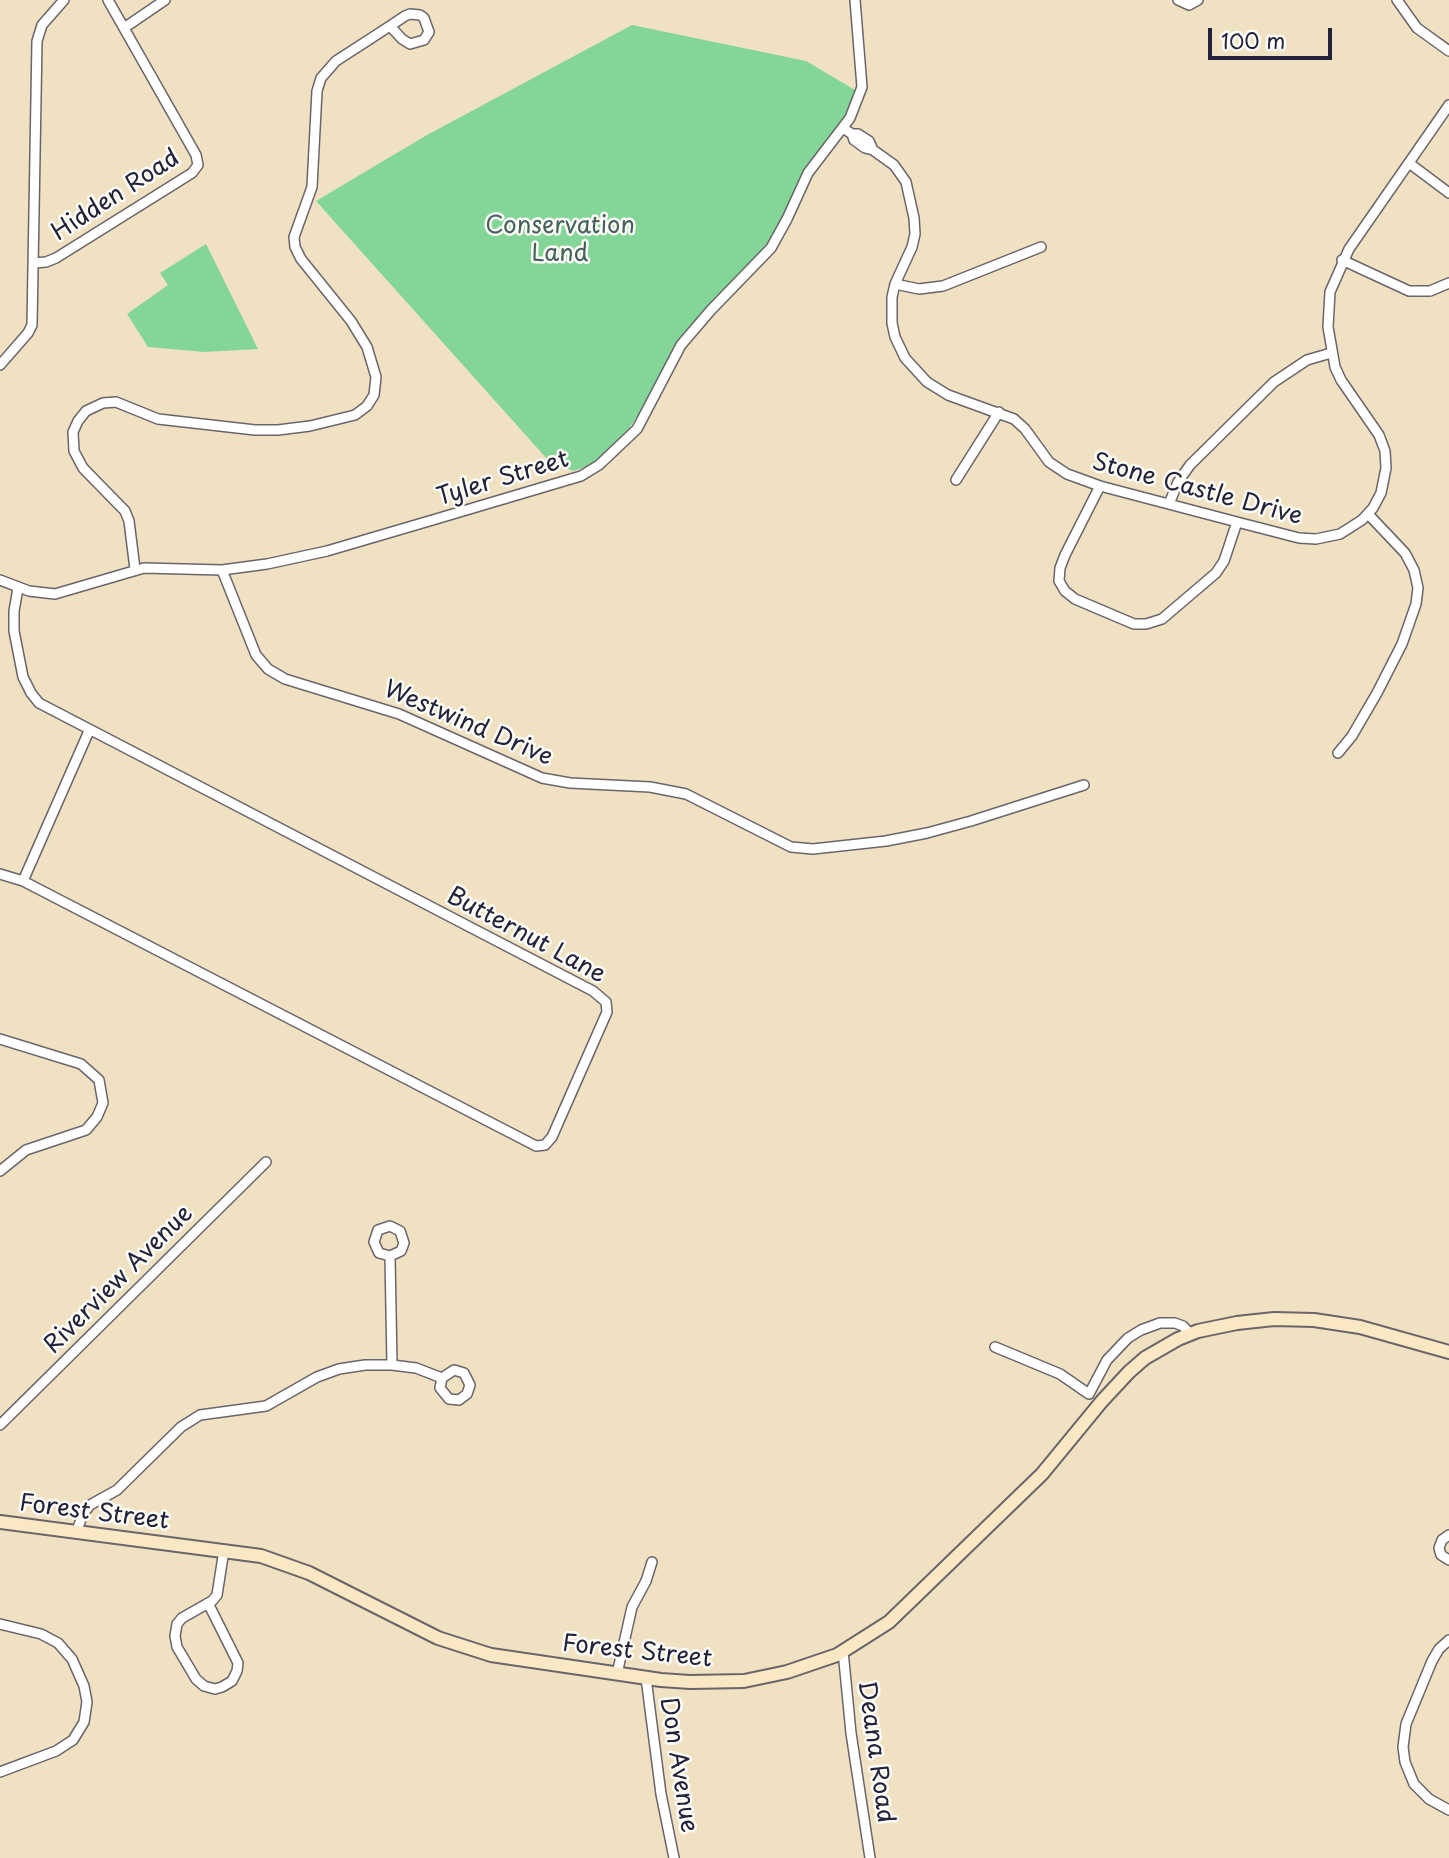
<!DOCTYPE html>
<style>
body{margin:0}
#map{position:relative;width:1449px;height:1858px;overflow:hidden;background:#f0e1c2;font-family:"Playpen Sans",sans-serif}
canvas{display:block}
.scale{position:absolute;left:1208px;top:28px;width:124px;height:32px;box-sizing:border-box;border:4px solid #22223b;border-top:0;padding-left:9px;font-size:21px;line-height:24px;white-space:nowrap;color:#22223b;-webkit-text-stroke:5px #fdfcf7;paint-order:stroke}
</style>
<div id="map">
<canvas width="1449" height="1858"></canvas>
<div class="scale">100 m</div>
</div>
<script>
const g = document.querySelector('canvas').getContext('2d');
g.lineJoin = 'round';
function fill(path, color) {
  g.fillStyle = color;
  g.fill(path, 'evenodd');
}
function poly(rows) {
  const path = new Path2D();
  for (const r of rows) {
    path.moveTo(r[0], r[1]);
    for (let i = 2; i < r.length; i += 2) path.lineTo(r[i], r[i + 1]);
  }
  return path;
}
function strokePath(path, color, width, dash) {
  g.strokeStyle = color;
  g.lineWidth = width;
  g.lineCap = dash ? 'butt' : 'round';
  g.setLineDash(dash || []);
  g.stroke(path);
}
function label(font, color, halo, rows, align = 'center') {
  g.font = font + ' "Playpen Sans",sans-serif';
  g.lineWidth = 5;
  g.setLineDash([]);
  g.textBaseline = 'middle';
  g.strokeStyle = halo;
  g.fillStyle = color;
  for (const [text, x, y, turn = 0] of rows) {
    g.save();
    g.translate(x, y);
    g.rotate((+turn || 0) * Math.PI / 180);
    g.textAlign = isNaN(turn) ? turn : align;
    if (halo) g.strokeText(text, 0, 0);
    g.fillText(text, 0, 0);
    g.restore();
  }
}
fill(poly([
 [632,25,806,61,855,90,846,115,812,161,784,218,758,257,745,272,702,312,688,330,664,366,648,400,622,439,588,466,573,471,548,460,316,201,427,135],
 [206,244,258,349,204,352,148,347,127,314,168,285,160,273]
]), '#83d697');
const street = poly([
 [1178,0,1189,5,1198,0],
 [1397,0,1417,28,1449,51],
 [124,28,165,0],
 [843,128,852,134,854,140,865,148,873,150,894,165,906,182,914,218,915,234,912,247,895,284,892,297,892,323,895,337,905,358,927,382,948,395,1014,419,1025,429,1049,462,1067,474,1100,486,1237,522,1299,538,1316,539,1340,534,1362,520,1373,508,1381,493,1386,468,1385,451,1379,435,1341,380,1335,367,1328,327,1330,292,1349,249,1449,105],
 [852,134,858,134,869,141,873,150],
 [1409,163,1449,193],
 [1342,260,1409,291,1430,291,1449,283],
 [34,263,46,262,56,258,192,173,198,165,196,155,108,0],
 [895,284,919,289,943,286,1041,247],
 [0,365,28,333,32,325,37,41,42,25,64,0],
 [956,480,999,412],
 [1100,486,1065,555,1060,568,1059,581,1065,591,1075,599,1134,624,1146,624,1162,619,1216,573,1224,561,1237,522],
 [1169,504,1178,482,1190,465,1274,382,1307,360,1331,353],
 [135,569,129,521,125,511,83,468,74,451,73,432,78,421,86,411,103,403,116,402,158,419,255,430,278,430,310,426,355,415,367,406,374,395,376,377,367,347,351,321,301,259,295,247,294,237,312,187,317,91,321,78,336,61,390,26,405,16,410,14,420,15,424,18,429,32,424,40,410,44,402,39,390,26],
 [222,570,256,655,268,669,285,679,399,714,542,778,570,783,650,787,686,794,791,847,813,849,886,841,927,833,971,821,1084,785],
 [0,580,29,591,55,594,144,568,222,570,267,564,327,551,436,519,581,476,599,465,637,429,681,345,711,310,771,248,787,219,808,173,850,118,862,87,855,0],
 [1338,753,1352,736,1377,693,1402,644,1416,604,1418,588,1414,570,1405,553,1368,514],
 [0,874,23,881,536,1146,545,1145,552,1137,607,1012,606,1002,593,991,39,703,31,693,23,677,14,631,14,611,18,588],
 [23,881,89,731],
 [0,1039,81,1064,99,1080,103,1103,97,1117,86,1130,26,1150,0,1171],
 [390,1256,379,1253,374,1242,378,1230,390,1226,400,1231,404,1243,401,1251,390,1256,392,1365],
 [995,1347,1060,1374,1089,1394,1107,1360,1128,1338,1141,1330,1160,1323,1175,1323,1183,1326,1190,1334],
 [0,1425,266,1162],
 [76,1533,83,1514,90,1505,117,1490,181,1427,200,1415,266,1406,317,1377,339,1369,365,1365,392,1365,416,1368,442,1378,440,1388,449,1399,459,1400,467,1394,470,1385,464,1373,454,1370,442,1378],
 [1449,1535,1442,1540,1439,1548,1441,1555,1449,1560],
 [208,1603,238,1663,237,1671,232,1681,222,1687,215,1689,204,1686,196,1679,177,1647,175,1636,177,1624,182,1618,212,1601,217,1595,224,1550],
 [0,1624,41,1634,58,1643,72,1659,84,1686,87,1702,84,1722,73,1740,56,1751,0,1772],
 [1449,1640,1439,1649,1432,1661,1406,1724,1403,1747,1405,1762,1414,1784,1429,1799,1449,1810],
 [843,1651,851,1733,870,1858],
 [617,1674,632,1607,646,1581,652,1562],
 [646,1678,661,1794,674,1858]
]);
const secondary = poly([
 [0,1522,261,1556,309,1573,438,1638,491,1655,661,1680,690,1682,744,1681,787,1672,837,1655,889,1622,1042,1474,1102,1401,1129,1372,1145,1358,1178,1339,1198,1331,1237,1323,1274,1319,1314,1320,1360,1327,1449,1352]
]);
strokePath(street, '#6a656a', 12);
strokePath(secondary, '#6a656a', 16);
strokePath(street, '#fff', 9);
strokePath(secondary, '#fae7c3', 12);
label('24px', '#22223b', '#fdfcf7', [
 ["Hidden Road",116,196,-33],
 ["Tyler Street",503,479,-17],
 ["Stone Castle Drive",1197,490,15],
 ["Westwind Drive",468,724,23],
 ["Butternut Lane",526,936,28],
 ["Riverview Avenue",119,1280,-45],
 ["Forest Street",94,1513,7],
 ["Forest Street",637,1652,6],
 ["Deana Road",875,1752,82],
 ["Don Avenue",678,1765,81]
]);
label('24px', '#44615b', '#fdfcf7', [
 ["Conservation",560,226],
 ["Land",560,254]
]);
</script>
